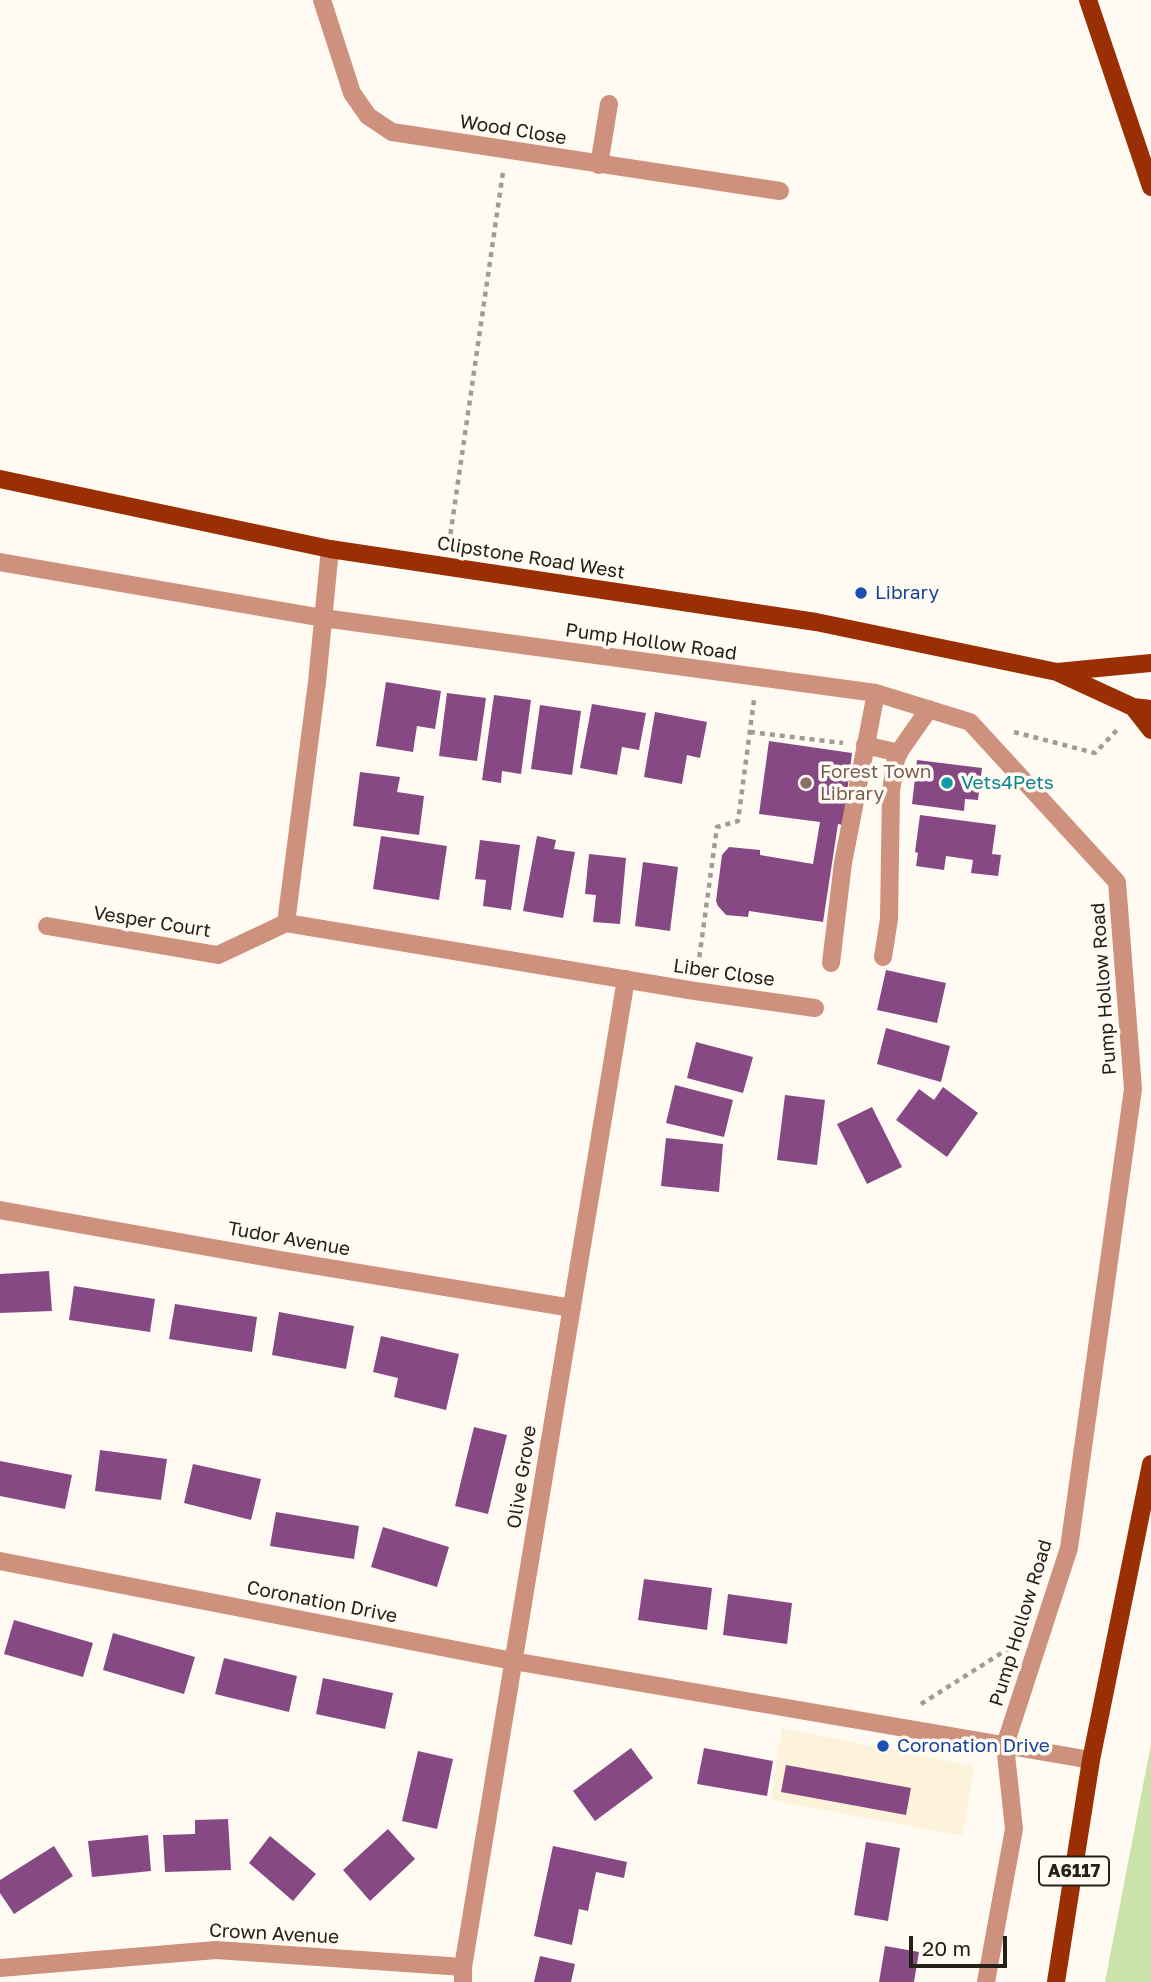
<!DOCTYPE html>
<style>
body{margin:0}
#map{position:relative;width:1151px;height:1982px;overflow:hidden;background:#fffbf2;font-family:"Golos Text",sans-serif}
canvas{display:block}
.scale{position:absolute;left:909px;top:1936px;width:98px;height:32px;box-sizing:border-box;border:4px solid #242119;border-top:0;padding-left:9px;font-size:21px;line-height:24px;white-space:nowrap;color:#242119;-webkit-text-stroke:5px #fffbf2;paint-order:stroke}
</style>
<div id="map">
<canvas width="1151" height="1982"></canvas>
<div class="scale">20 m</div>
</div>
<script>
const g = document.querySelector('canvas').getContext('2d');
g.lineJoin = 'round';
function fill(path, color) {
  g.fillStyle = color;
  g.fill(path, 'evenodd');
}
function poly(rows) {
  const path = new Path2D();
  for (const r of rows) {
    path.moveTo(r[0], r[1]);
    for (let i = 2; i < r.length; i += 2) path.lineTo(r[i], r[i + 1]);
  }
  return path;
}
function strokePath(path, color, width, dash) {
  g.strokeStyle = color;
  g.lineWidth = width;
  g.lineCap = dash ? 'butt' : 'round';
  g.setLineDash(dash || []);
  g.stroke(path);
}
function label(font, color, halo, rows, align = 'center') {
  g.font = font + ' "Golos Text",sans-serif';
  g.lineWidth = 7;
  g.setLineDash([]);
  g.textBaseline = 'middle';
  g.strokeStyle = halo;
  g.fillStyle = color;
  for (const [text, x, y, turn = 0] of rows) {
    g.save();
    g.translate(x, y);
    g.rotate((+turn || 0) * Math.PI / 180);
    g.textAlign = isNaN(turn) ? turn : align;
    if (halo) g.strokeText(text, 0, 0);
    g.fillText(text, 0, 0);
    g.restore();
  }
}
fill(poly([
 [782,1728,974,1766,963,1836,771,1800]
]), '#fdf3db');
fill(poly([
 [1151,1744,1151,1982,1105,1982]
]), '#cbe3ab');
fill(poly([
 [386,682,441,691,435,729,417,726,413,752,376,746],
 [447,693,486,698,477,761,439,756],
 [494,695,531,700,521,774,502,771,501,783,482,780],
 [592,704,646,713,639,750,622,747,617,775,580,768],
 [540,705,581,711,572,775,531,769],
 [655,712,707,722,700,758,687,755,682,784,644,777],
 [769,741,852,753,843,825,838,824,823,922,749,911,748,917,726,915,718,906,716,901,722,855,729,847,760,850,760,855,813,864,820,822,759,814],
 [917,760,982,768,978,800,965,799,964,811,912,804],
 [360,772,400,777,397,792,424,796,419,835,353,826],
 [920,815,996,825,992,854,1001,855,998,876,971,873,973,860,946,856,944,870,916,866,918,853,915,852],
 [381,836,447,846,439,900,373,889],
 [537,836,556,840,554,849,575,852,563,918,523,911],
 [480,840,520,845,511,910,483,906,486,880,475,879],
 [589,854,626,858,620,924,593,922,596,895,585,894],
 [643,862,678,867,670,931,635,926],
 [886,970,946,983,937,1023,877,1010],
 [886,1028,950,1046,941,1082,877,1064],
 [696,1042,753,1057,743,1093,687,1078],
 [675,1085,733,1100,724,1137,666,1123],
 [943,1087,978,1113,947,1157,896,1120,919,1089,934,1100],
 [785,1095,825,1100,817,1165,777,1160],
 [872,1107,902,1167,867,1184,837,1124],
 [666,1138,723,1144,719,1192,661,1186],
 [49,1271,52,1311,0,1313,0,1274],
 [74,1286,155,1299,150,1332,69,1320],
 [175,1304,257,1317,252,1352,169,1339],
 [279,1312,354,1326,346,1369,272,1355],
 [381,1336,459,1354,446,1410,394,1397,398,1378,373,1372],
 [474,1427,507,1435,488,1514,455,1506],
 [100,1450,167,1459,161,1500,95,1491],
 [0,1461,72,1475,65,1509,0,1496],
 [193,1464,261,1479,251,1520,184,1503],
 [276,1512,359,1526,354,1559,270,1546],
 [383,1527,449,1547,437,1587,371,1567],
 [644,1579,712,1588,707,1630,638,1620],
 [728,1594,792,1603,787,1644,723,1635],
 [14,1620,93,1643,83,1677,4,1654],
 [113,1633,195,1657,184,1694,103,1670],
 [224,1658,297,1676,289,1712,215,1694],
 [323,1678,393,1693,385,1729,316,1714],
 [631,1748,653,1778,595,1821,573,1791],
 [704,1748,773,1761,767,1796,697,1784],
 [418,1751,453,1759,437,1829,402,1821],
 [786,1765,911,1788,906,1815,781,1792],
 [228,1819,231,1870,165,1872,163,1835,195,1834,195,1820],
 [388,1829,415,1859,370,1901,343,1870],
 [148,1835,151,1871,92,1877,88,1841],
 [270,1836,316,1874,293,1901,249,1863],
 [866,1842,900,1848,888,1921,854,1915],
 [54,1846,73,1876,14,1914,0,1893,0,1880],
 [553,1846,627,1862,624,1878,596,1872,588,1911,579,1909,572,1945,534,1936],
 [885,1946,919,1952,914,1982,879,1982],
 [540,1956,575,1964,571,1982,534,1982]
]), '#874984');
strokePath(poly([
 [449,544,503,172],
 [750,732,843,743],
 [1014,732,1095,753,1117,730],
 [698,967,717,827,738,821,754,700],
 [921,1704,1011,1647]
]), '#a09c94', 4.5, [5, 5]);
strokePath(poly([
 [322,0,352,93,368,116,392,132,780,191],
 [599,165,609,104],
 [0,562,323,618,876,693,970,722,1117,882,1133,1089,1069,1548,1005,1745,1014,1829,986,1982],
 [865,745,899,753],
 [286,923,695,991,815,1008],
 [286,923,317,682,330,549],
 [47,926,218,955,286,923],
 [883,957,889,919,891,791,896,759,901,749,929,709],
 [831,963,843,863,876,693],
 [0,1210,281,1260,572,1308],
 [0,1561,513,1661,1091,1760],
 [0,1968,216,1950,463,1967],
 [463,1982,463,1967,626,979]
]), '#cd917e', 18);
strokePath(poly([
 [1088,0,1151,187],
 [0,479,330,549,816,622,1057,672,1133,707,1151,709],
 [1057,672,1151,663],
 [1133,707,1151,730],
 [1056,1982,1091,1760,1151,1464]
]), '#992f02', 18);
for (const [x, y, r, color] of [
 [861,593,7,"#1a4fb4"],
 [806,783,7,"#8d6e63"],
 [947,783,7,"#0f9aa8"],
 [883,1746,7,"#1a4fb4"]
]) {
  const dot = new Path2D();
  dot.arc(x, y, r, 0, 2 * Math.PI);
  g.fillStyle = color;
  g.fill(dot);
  strokePath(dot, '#fffbf2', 2.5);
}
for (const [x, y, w] of [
 [1074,1871,70]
]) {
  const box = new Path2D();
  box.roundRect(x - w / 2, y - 14.5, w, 29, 5);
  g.fillStyle = '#fffbf2';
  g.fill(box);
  strokePath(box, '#242119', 2);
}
label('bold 18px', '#242119', null, [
 ["A6117",1074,1871]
]);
label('19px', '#242119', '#fffbf2', [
 ["Wood Close",513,130,9],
 ["Clipstone Road West",531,558,9],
 ["Pump Hollow Road",651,642,8],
 ["Vesper Court",152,922,9],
 ["Liber Close",724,973,8],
 ["Pump Hollow Road",1104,989,-94],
 ["Tudor Avenue",289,1239,10],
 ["Olive Grove",522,1477,-81],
 ["Coronation Drive",322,1602,11],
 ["Pump Hollow Road",1021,1623,-73],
 ["Crown Avenue",274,1934,3]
]);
label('19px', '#164399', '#fffbf2', [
 ["Library",875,593],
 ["Coronation Drive",897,1746]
], 'left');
label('19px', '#785e54', '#fffbf2', [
 ["Forest Town",820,772],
 ["Library",820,794]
], 'left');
label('19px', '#0d838f', '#fffbf2', [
 ["Vets4Pets",961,783]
], 'left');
</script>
